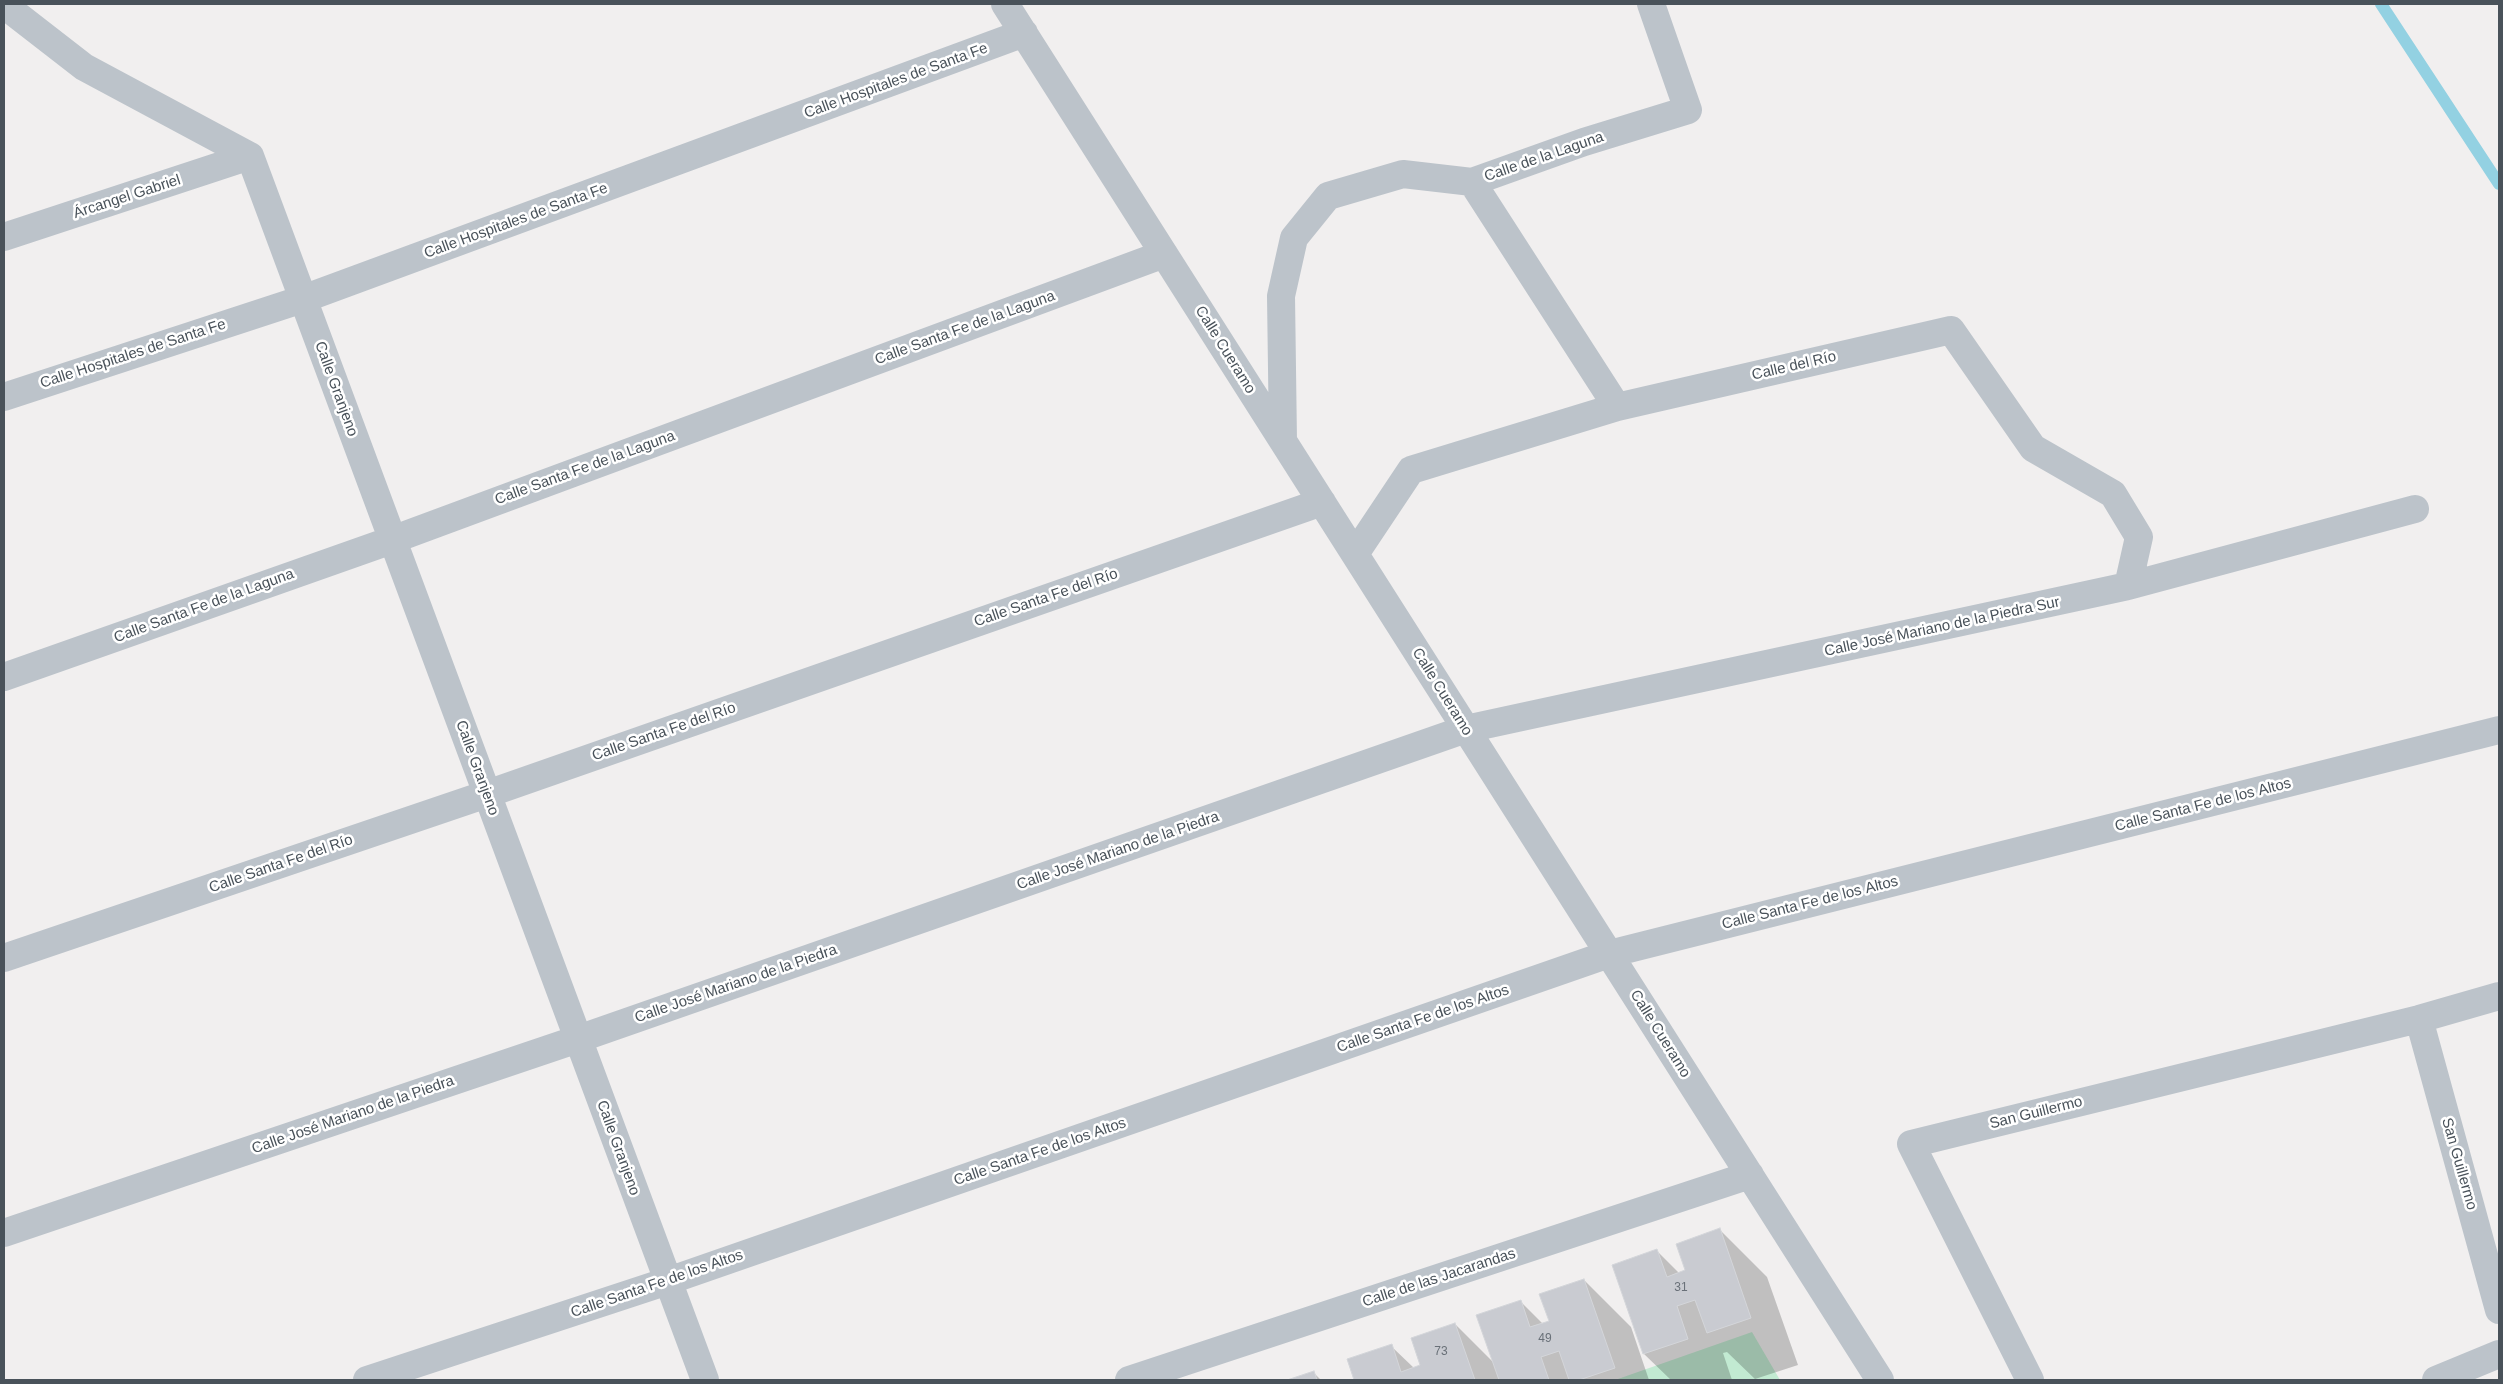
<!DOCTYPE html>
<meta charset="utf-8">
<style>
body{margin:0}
#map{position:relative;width:2503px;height:1384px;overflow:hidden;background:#f1efef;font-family:Helvetica,sans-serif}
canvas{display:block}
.frame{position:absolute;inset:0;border:5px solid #49525a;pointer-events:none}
</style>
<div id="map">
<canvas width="2503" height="1384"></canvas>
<div class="frame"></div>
</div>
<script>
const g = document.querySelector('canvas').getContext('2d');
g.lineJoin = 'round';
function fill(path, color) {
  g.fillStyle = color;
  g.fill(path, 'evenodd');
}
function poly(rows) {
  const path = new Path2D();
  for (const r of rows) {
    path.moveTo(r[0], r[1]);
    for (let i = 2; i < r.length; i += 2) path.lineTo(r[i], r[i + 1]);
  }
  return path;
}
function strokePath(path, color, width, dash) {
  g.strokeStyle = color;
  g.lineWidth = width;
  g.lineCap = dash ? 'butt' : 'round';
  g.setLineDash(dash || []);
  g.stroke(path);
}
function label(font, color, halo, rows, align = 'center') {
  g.font = font + ' Helvetica,sans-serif';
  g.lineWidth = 5;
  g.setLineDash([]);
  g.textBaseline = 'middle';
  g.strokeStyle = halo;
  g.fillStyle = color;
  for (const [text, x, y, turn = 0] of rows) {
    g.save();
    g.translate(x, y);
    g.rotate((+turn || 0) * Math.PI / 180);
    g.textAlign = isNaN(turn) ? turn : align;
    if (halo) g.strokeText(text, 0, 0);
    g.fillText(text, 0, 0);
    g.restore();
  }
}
fill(poly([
 [1752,1332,1780,1380,1615,1380]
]), '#c2ead2');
fill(poly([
 [1720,1230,1767,1277,1798,1365,1755,1379,1727,1352,1723,1353,1732,1380,1671,1380,1644,1354,1657,1251,1680,1274,1687,1271],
 [1584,1280,1631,1327,1649,1380,1356,1380,1349,1360,1391,1346,1414,1368,1422,1366,1455,1324,1494,1363,1521,1302,1543,1324,1551,1321],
 [1314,1373,1321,1380,1291,1380]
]), '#0003');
strokePath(poly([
 [2381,4,2499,184]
]), '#93d1e2', 12);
const building = poly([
 [1720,1228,1751,1318,1707,1333,1695,1300,1677,1306,1688,1339,1643,1354,1612,1265,1657,1249,1667,1277,1685,1270,1676,1244,1720,1228],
 [1584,1279,1615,1368,1579,1380,1569,1380,1559,1351,1541,1357,1549,1380,1499,1380,1476,1315,1521,1300,1530,1327,1549,1321,1539,1294,1584,1279],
 [1455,1323,1475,1380,1354,1380,1347,1359,1392,1344,1401,1372,1420,1365,1411,1338,1455,1323],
 [1314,1371,1317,1380,1287,1380,1314,1371]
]);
fill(building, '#c9cbd1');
strokePath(building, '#d3d5d9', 1);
strokePath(poly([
 [1005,4,1880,1380],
 [4,5,84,67,250,156],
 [250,156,705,1380],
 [1472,182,1617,407],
 [4,237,250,156],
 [4,397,303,299,1024,33],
 [1283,441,1281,296,1294,238,1328,196,1403,174,1472,182,1584,142,1688,110,1651,4],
 [1355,554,1411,470,1617,407,1951,330,2033,448,2113,494,2139,537,2128,586],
 [4,677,392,540,1164,254],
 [4,958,487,794,1322,502],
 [2419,1019,2499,1310],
 [4,1233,578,1039,1466,729,2128,586,2415,509],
 [367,1380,668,1281,1609,954,2499,730],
 [1129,1380,1750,1175],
 [2030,1380,1911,1144,2419,1019,2499,996],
 [2436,1380,2499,1354]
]), '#bcc3ca', 28);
label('12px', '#697078', null, [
 ["31",1681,1288],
 ["49",1545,1339],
 ["73",1441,1352]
]);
label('15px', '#49525a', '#fff', [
 ["Calle Hospitales de Santa Fe",896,81,-20],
 ["Calle de la Laguna",1544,157,-19],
 ["Árcangel Gabriel",127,197,-18],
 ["Calle Hospitales de Santa Fe",516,221,-20],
 ["Calle Santa Fe de la Laguna",965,328,-20],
 ["Calle Cueramo",1225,350,58],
 ["Calle Hospitales de Santa Fe",133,354,-18],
 ["Calle del Río",1794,366,-13],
 ["Calle Granjeno",336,389,70],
 ["Calle Santa Fe de la Laguna",585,468,-20],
 ["Calle Santa Fe del Río",1046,598,-19],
 ["Calle Santa Fe de la Laguna",204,606,-20],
 ["Calle José Mariano de la Piedra Sur",1942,627,-12],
 ["Calle Cueramo",1442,692,58],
 ["Calle Santa Fe del Río",664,732,-19],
 ["Calle Granjeno",477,768,70],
 ["Calle Santa Fe de los Altos",2203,805,-14],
 ["Calle José Mariano de la Piedra",1118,851,-19],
 ["Calle Santa Fe del Río",281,864,-19],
 ["Calle Santa Fe de los Altos",1810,903,-14],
 ["Calle José Mariano de la Piedra",736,984,-19],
 ["Calle Santa Fe de los Altos",1423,1019,-19],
 ["Calle Cueramo",1660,1034,58],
 ["San Guillermo",2036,1113,-14],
 ["Calle José Mariano de la Piedra",353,1115,-19],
 ["Calle Granjeno",618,1148,70],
 ["Calle Santa Fe de los Altos",1040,1152,-19],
 ["San Guillermo",2459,1164,74],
 ["Calle de las Jacarandas",1439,1278,-18],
 ["Calle Santa Fe de los Altos",657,1284,-19]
]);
</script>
